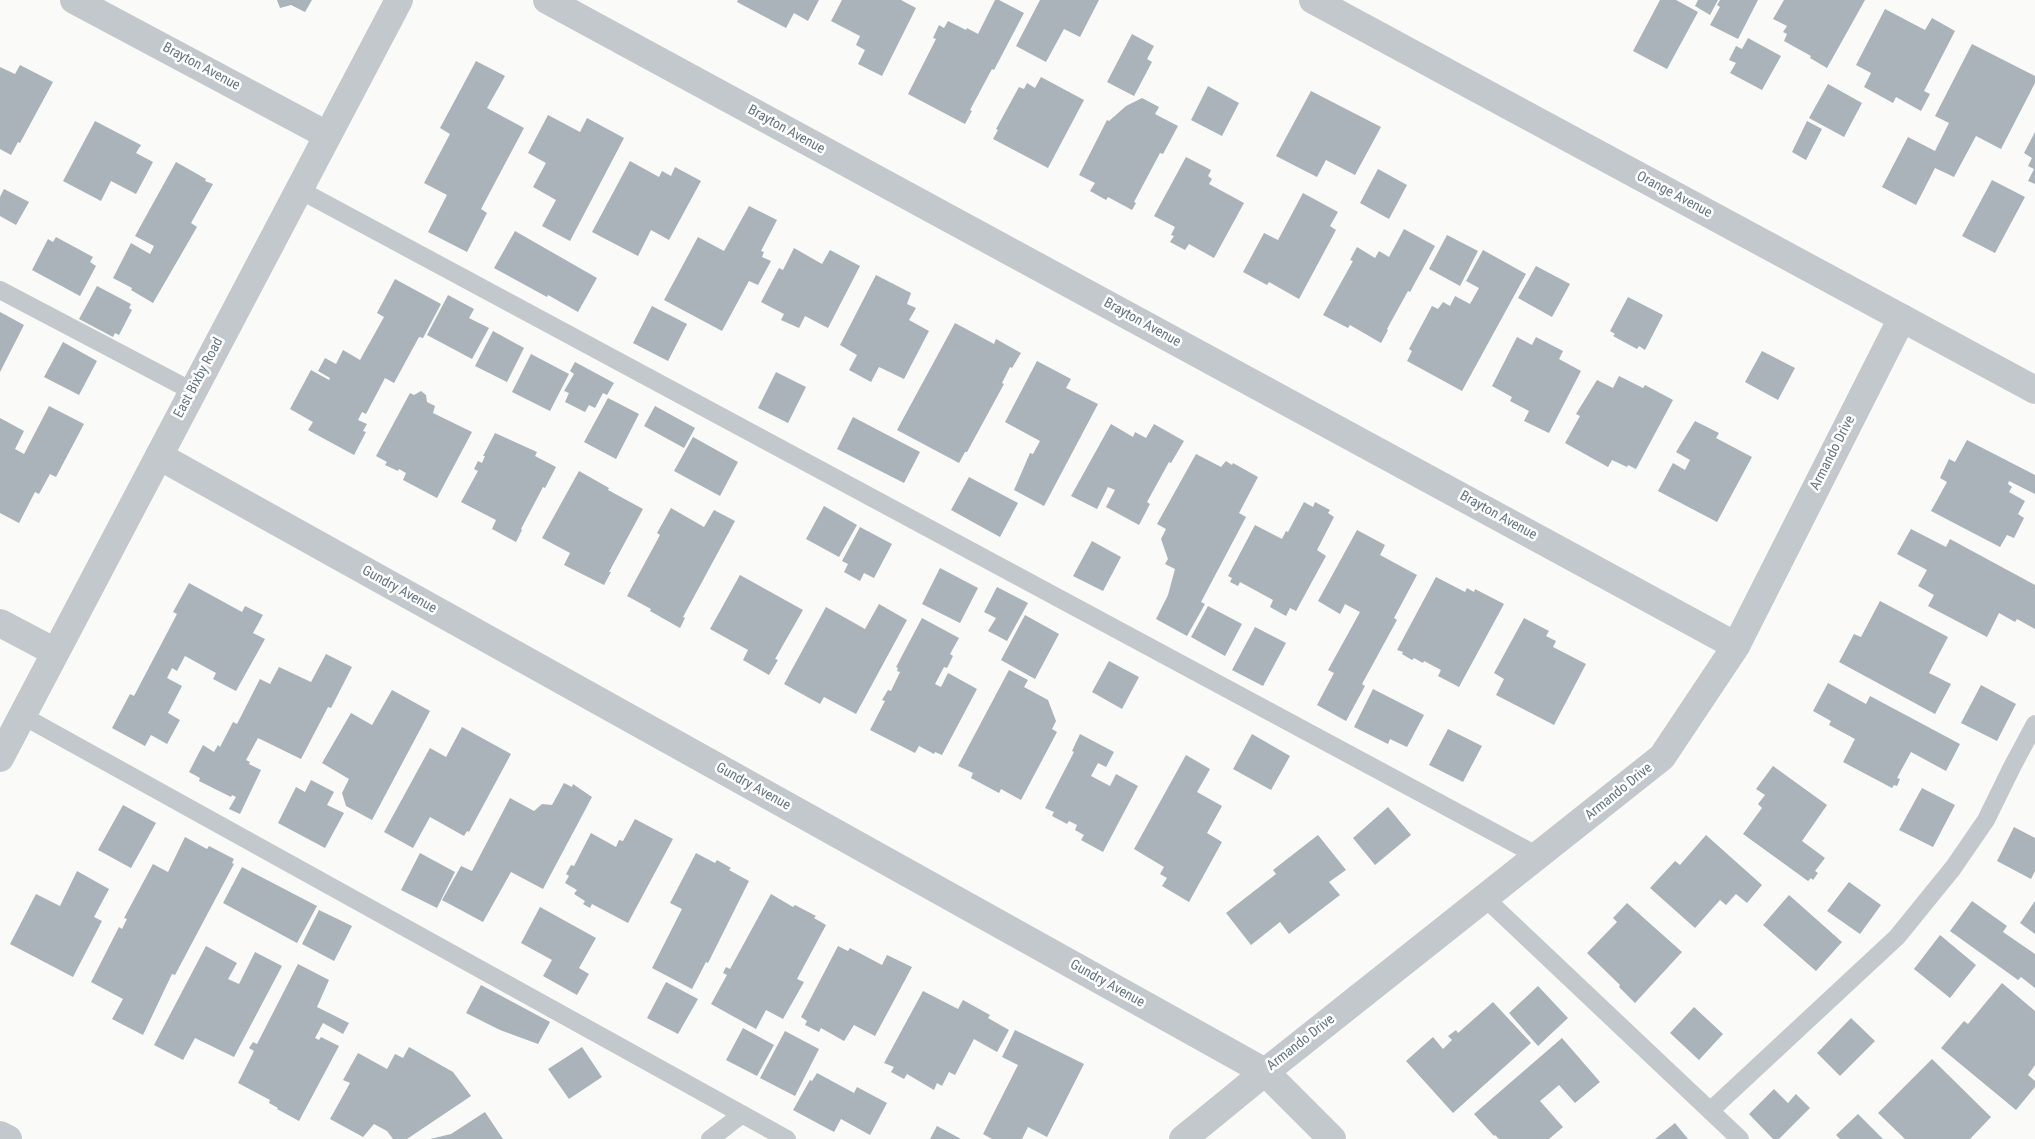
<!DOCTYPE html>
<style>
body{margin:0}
canvas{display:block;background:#fafaf8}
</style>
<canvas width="2035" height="1139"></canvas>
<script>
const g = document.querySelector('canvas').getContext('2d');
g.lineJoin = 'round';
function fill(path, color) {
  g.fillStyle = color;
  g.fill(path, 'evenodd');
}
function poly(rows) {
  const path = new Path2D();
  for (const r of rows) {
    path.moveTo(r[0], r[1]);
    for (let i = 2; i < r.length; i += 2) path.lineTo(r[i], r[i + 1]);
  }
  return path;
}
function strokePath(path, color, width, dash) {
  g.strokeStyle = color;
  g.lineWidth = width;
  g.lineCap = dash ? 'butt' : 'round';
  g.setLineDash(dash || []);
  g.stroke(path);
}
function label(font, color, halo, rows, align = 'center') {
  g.font = font + ' "Roboto Condensed",sans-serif';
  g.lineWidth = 5;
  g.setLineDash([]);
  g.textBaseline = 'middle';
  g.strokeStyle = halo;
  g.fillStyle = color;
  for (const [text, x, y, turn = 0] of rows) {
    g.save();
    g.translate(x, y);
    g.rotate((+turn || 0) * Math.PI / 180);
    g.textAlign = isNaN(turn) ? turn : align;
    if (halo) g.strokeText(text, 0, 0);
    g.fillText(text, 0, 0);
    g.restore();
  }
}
fill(poly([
 [277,0,312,0,305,12,291,5,280,8],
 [738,0,819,0,808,21,794,13,786,28,737,2],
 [842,0,901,0,916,8,882,76,858,64,865,50,856,45,860,36,831,21],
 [995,0,999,0,1024,13,994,70,992,69,970,110,972,111,965,124,908,94,936,39,933,38,939,25,944,28,948,21,966,30,967,28,978,34],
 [1040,0,1099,0,1080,37,1064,29,1046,62,1016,46],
 [1660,0,1676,0,1698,12,1667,69,1633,51],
 [1698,0,1718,0,1710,15,1695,6],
 [1720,0,1758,0,1738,39,1710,25,1720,7,1717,5],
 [1784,0,1865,0,1827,68,1810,58,1811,56,1784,41,1787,34,1783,32,1787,26,1773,19],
 [1885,9,1925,30,1932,18,1955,31,1924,91,1930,94,1921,111,1896,97,1893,103,1864,87,1871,73,1856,65],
 [1132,34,1154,46,1147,59,1152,62,1134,96,1107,82],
 [1748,38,1781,56,1762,90,1730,73,1736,63,1729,60,1736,46,1742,49],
 [1972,44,2035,76,2035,83,2001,149,1976,136,1954,177,1935,168,1916,205,1882,187,1908,137,1935,151,1949,123,1935,116],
 [476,61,505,76,487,108,524,128,481,209,487,213,467,252,428,232,447,195,424,183,450,134,440,128],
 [20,65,53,82,20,143,18,142,11,155,0,149,0,67,15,74],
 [1041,77,1084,100,1048,168,993,139,998,130,996,129,1019,87,1024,89,1027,83,1035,88],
 [1828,84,1862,103,1844,137,1809,118],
 [1208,86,1239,103,1222,136,1191,120],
 [1311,91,1381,127,1355,175,1326,160,1317,177,1276,156],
 [1142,98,1159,107,1155,114,1178,126,1163,154,1160,153,1134,202,1136,203,1132,210,1108,197,1106,200,1090,191,1095,183,1079,175,1107,120,1109,121,1126,106],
 [548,115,580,132,587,118,624,138,570,241,542,226,556,200,533,187,546,163,528,153],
 [95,121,141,145,136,153,153,162,136,194,111,181,101,201,63,181],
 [1807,121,1822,129,1806,160,1792,152],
 [2035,132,2035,184,2028,181,2034,169,2028,166,2032,158,2024,153],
 [1186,157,1211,170,1208,176,1212,179,1209,184,1244,203,1214,258,1189,244,1185,250,1170,242,1174,236,1171,235,1175,227,1154,216],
 [630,161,659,177,662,171,671,176,675,167,701,181,669,240,651,230,638,256,592,232],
 [176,162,206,179,205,181,213,184,191,223,197,227,153,303,131,290,132,288,113,278,131,243,150,254,154,246,135,236],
 [1378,169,1407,185,1389,219,1360,203],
 [1992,180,2025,197,1995,253,1962,236],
 [4,189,29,202,16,225,0,216,0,197],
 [1303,193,1338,212,1330,226,1336,230,1299,299,1269,282,1267,285,1243,272,1264,233,1278,240],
 [749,206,777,220,761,251,764,252,762,257,771,261,758,285,749,281,722,331,664,300,698,237,724,251],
 [1404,229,1435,246,1410,292,1408,291,1387,329,1388,330,1381,343,1350,325,1348,328,1323,315,1353,261,1350,260,1357,247,1375,258,1379,251,1389,257],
 [515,231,597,278,578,312,548,295,547,297,494,268],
 [1447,235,1478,251,1460,286,1429,269],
 [56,237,93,257,90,262,96,266,80,296,32,270,48,239,53,242],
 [794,248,822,264,830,250,860,266,828,328,805,316,799,328,781,320,784,314,761,302,779,268,783,270],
 [1483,250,1526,274,1462,391,1407,361,1412,351,1409,349,1432,306,1438,309,1443,302,1450,306,1455,296,1470,304,1479,288,1466,281],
 [1536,266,1570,284,1552,317,1518,298],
 [876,275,911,293,907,304,916,308,909,320,929,331,904,379,879,367,871,382,849,370,857,355,840,345],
 [395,279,441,304,423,338,419,337,394,383,385,378,366,414,362,412,358,420,367,424,363,431,366,432,354,455,308,430,313,422,290,409,311,370,329,380,330,378,318,371,325,358,336,364,343,350,360,360,384,317,377,313],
 [97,286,131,304,129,308,132,310,119,335,115,333,113,337,79,319],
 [448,295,474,309,469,318,489,328,472,359,427,335],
 [1628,297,1663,315,1645,350,1639,346,1637,349,1613,336,1615,334,1610,331],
 [652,306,687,324,668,361,633,343],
 [0,312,24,325,0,372],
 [955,323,994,344,996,339,1021,353,1012,368,1010,367,1002,383,1004,384,967,452,965,452,959,463,897,430],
 [493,331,524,348,507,382,475,366],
 [1517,337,1532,345,1536,337,1563,351,1559,359,1581,371,1549,433,1524,421,1529,411,1510,401,1512,397,1492,386],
 [63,342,97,361,79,395,44,377],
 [1762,351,1795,368,1778,400,1745,382],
 [531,354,569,374,550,411,512,392],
 [1037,361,1071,379,1066,388,1098,404,1044,506,1014,490,1030,453,1033,454,1040,441,1005,422],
 [575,362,614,383,607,395,603,393,595,408,589,405,585,412,565,402,569,393,564,391,574,374,570,371],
 [776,372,806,387,788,423,758,408],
 [1619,376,1643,388,1645,385,1673,400,1636,469,1628,465,1627,467,1612,460,1608,467,1565,443,1580,416,1576,414,1597,380,1613,388],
 [421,391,426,395,427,402,435,406,433,413,472,432,437,498,403,480,406,473,399,469,398,471,385,465,387,462,376,456,410,393,414,395],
 [608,398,639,414,616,459,584,442],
 [49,406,84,424,56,477,50,474,39,494,35,492,19,523,0,513,0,418,24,431,15,449,24,454],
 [655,406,695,428,684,448,644,426],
 [853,417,920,452,904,483,837,449],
 [1695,421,1719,433,1716,438,1752,457,1717,522,1658,491,1673,463,1685,470,1690,460,1676,452],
 [1111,424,1133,437,1135,432,1146,438,1154,424,1184,441,1171,463,1169,462,1147,502,1150,504,1139,525,1106,507,1115,490,1108,487,1097,509,1071,496],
 [495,433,537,452,535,456,556,467,545,488,543,487,521,529,522,530,516,542,492,529,496,520,461,502,478,471,474,469,478,461,482,463,485,456,483,456],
 [693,437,738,462,720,496,674,471],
 [1967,440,2035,475,2035,494,2009,481,2008,484,2012,487,2009,492,2025,501,2018,514,2024,518,2014,538,2007,535,2000,547,1931,511,1947,482,1940,478,1949,459,1955,462],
 [1196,454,1221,467,1226,461,1232,465,1233,463,1258,477,1239,513,1246,517,1201,602,1205,604,1187,636,1156,619,1168,595,1175,569,1165,564,1168,559,1161,539,1166,529,1157,524],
 [579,471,609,488,608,490,643,509,609,572,611,572,604,585,564,565,570,553,542,538],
 [969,477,1018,503,1000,537,951,510],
 [1304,502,1313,507,1315,502,1330,510,1328,513,1334,517,1317,550,1326,556,1296,611,1290,608,1286,616,1270,607,1273,600,1240,582,1238,586,1230,582,1232,578,1228,576,1255,525,1282,539,1286,531,1288,532],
 [824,506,857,525,839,557,806,539],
 [671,508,704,527,714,510,735,521,683,617,685,618,680,628,650,611,651,609,627,596,660,535,657,533],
 [860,527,892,544,874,578,864,573,860,581,844,572,848,564,842,561],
 [1911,529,1946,547,1950,539,2035,585,2035,629,2017,619,2015,622,1999,613,1987,637,1928,606,1934,595,1918,586,1927,570,1897,554],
 [1357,530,1385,545,1380,555,1417,575,1394,618,1397,620,1362,684,1365,686,1346,721,1317,705,1334,673,1328,670,1360,612,1345,604,1340,614,1318,601],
 [1092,541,1121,557,1103,591,1073,576],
 [940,568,978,588,960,623,922,604],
 [740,575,803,610,775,659,778,660,769,675,743,660,748,650,710,629],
 [1436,577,1465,592,1467,588,1474,592,1475,589,1504,604,1459,687,1438,676,1441,670,1424,661,1423,663,1414,658,1412,660,1402,654,1403,652,1397,650],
 [189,583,242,612,245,606,263,615,253,633,265,639,236,691,213,679,216,673,185,656,177,671,172,668,167,678,182,686,168,713,180,720,167,744,151,735,145,746,112,728,130,694,134,696,177,614,173,612],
 [997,587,1028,603,1007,641,988,631,996,618,984,612],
 [1880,601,1948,637,1929,673,1951,684,1935,714,1839,662,1854,634,1861,637],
 [879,604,907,620,856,714,824,697,820,704,784,684,826,607,865,629],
 [1208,606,1242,624,1225,656,1191,637],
 [1025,615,1059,634,1035,679,1001,660],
 [922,618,959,638,950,654,953,656,947,668,944,667,935,684,941,687,948,673,977,689,942,755,935,752,934,754,919,746,915,753,870,730,885,701,882,700,888,690,891,691,900,672,897,671,898,668,896,667],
 [1524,618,1549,631,1546,636,1556,641,1553,647,1586,664,1554,725,1496,695,1504,679,1494,673],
 [1255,627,1286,643,1263,686,1232,670],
 [326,654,352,667,331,708,328,707,301,759,258,738,246,760,250,762,249,764,261,770,240,814,229,809,236,797,232,795,231,797,199,781,200,778,189,772,203,745,214,752,218,745,220,747,233,722,237,724,260,679,270,684,279,667,311,682],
 [1109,661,1139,677,1122,709,1092,692],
 [1009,670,1028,680,1024,687,1048,700,1056,721,1052,729,1057,732,1021,800,1001,789,999,793,971,778,973,773,958,766],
 [1828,683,1866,704,1870,696,1960,744,1946,771,1911,752,1897,778,1900,779,1897,786,1894,785,1892,788,1843,762,1855,739,1829,725,1831,721,1813,711],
 [1981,685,2016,704,1997,741,1961,723],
 [1373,689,1424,715,1407,747,1390,739,1388,744,1354,727],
 [392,690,430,711,372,820,346,806,342,793,349,779,322,763,351,713,372,725],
 [462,727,511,754,469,832,467,831,464,836,430,817,413,848,384,832,430,748,446,757],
 [1448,729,1482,746,1463,782,1429,765],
 [1080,734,1114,752,1106,767,1098,763,1091,776,1110,786,1116,774,1138,786,1103,852,1081,840,1084,835,1075,830,1077,825,1069,821,1067,824,1052,816,1054,812,1045,808,1074,752,1072,751],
 [1252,734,1290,756,1271,790,1233,769],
 [1186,755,1210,769,1197,792,1222,806,1207,833,1222,842,1189,902,1162,886,1167,878,1160,874,1164,867,1134,849],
 [1773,766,1827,805,1802,841,1825,858,1815,871,1818,873,1813,880,1811,878,1808,881,1743,834,1762,808,1758,804,1765,795,1756,789],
 [311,780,334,792,327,805,344,813,325,848,278,823,296,787,305,792],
 [564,783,572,787,573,784,592,797,543,889,511,872,483,922,442,900,461,866,472,871,510,798,534,811,542,804,552,805],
 [1922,788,1955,805,1933,847,1899,830],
 [123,805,156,823,131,868,98,850],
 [1388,807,1411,835,1375,865,1353,838],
 [635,819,673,839,628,923,592,904,590,908,583,904,585,901,574,894,577,890,565,883,569,876,566,874,571,865,574,866,591,833,616,847,619,840,623,841],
 [2014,827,2035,838,2035,871,2031,879,1997,861],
 [1318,835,1346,870,1329,882,1340,895,1289,934,1280,922,1251,945,1226,913,1276,874,1273,870],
 [1706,835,1762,885,1747,903,1736,894,1726,905,1720,900,1695,928,1650,888,1675,861,1680,865],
 [185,837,207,849,209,846,234,859,232,863,234,864,175,975,172,974,143,1035,112,1019,123,999,91,982,119,927,122,929,127,919,124,918,153,864,168,872],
 [420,853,455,872,437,908,401,890],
 [696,853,715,863,717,860,731,868,729,870,749,881,708,963,706,962,692,989,652,968,682,909,670,903],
 [242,867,317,906,297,943,223,903],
 [77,871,109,889,94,917,102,921,73,977,10,944,36,894,60,906],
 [1849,882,1881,905,1860,934,1827,911],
 [771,894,793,907,795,905,816,916,814,918,826,925,797,979,804,982,783,1019,766,1010,756,1029,711,1004,727,975,723,973,726,967,730,969],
 [1789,895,1842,942,1816,971,1763,925],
 [1972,901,2007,926,2003,932,2035,954,2035,988,2021,977,2018,980,1950,931],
 [2035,901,2035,934,2020,923],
 [1627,903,1682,952,1635,1003,1619,987,1620,985,1587,953,1617,922,1613,918],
 [540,907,596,938,579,968,589,974,577,995,543,976,552,960,521,943],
 [319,910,352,926,334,961,302,944],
 [1940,935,1976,965,1950,998,1914,969],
 [206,946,237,963,228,979,239,984,255,952,282,966,234,1057,195,1038,183,1060,154,1045],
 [838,946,848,951,850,948,882,965,887,955,912,967,875,1036,854,1025,844,1041,821,1028,819,1032,805,1025,807,1021,801,1017],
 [298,964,329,980,317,1007,349,1023,343,1034,323,1023,315,1038,319,1040,321,1037,339,1046,299,1121,277,1109,278,1108,269,1103,270,1100,238,1083,254,1051,249,1048,253,1042,257,1044],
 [666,982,698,999,678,1034,647,1018],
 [2002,983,2035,1011,2035,1065,2028,1075,2035,1081,2035,1087,2016,1110,1941,1048,1964,1021,1968,1024],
 [481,985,550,1022,538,1044,500,1030,466,1013],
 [1538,986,1568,1018,1538,1046,1509,1013],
 [923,991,958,1009,963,1000,990,1015,988,1018,1009,1030,997,1052,974,1039,955,1075,949,1072,942,1086,937,1083,934,1090,907,1074,904,1079,891,1072,894,1067,884,1063],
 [1493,1002,1531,1043,1453,1113,1406,1061,1433,1037,1443,1049,1452,1040,1448,1036,1456,1030,1458,1033],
 [1694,1007,1723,1034,1699,1060,1670,1033],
 [1851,1018,1875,1041,1840,1076,1817,1053],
 [743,1028,774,1045,757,1076,726,1060],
 [1015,1030,1084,1064,1047,1137,1028,1127,1022,1139,992,1139,983,1134,1018,1065,1002,1057],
 [785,1031,819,1049,795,1096,760,1078],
 [1562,1038,1600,1082,1575,1103,1559,1085,1540,1101,1563,1127,1549,1139,1499,1139,1495,1135,1494,1136,1474,1114],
 [409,1047,453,1072,471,1096,407,1139,393,1139,387,1131,374,1124,363,1137,330,1119,350,1083,343,1080,358,1053,387,1069,395,1054,403,1058],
 [582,1047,602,1077,569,1099,548,1069],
 [1932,1059,1991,1117,1970,1139,1905,1139,1878,1113],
 [817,1073,854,1093,857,1087,887,1103,870,1135,841,1119,834,1132,793,1110,810,1080,812,1081],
 [1774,1089,1788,1103,1796,1094,1810,1108,1779,1139,1773,1139,1749,1114],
 [485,1112,503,1139,430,1139,451,1134],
 [1858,1114,1883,1139,1840,1139,1836,1135],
 [1675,1123,1688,1139,1655,1139],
 [937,1126,961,1139,930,1139]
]), '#aab3b9');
strokePath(poly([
 [298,189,1538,856],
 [0,290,192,391],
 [23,716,787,1139],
 [1485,898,1740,1139],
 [1711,1110,1897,937,1953,868,1986,820,2012,767,2035,724],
 [710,1139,741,1115]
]), '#c3c8cc', 18);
strokePath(poly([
 [74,0,327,135],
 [547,0,1736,646],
 [159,456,1265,1072,1332,1139],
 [0,623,55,652],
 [0,1135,8,1139],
 [1183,1139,1265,1072,1662,757,1736,646,1902,318]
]), '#c3c8cc', 28);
strokePath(poly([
 [1313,0,2035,390],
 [0,758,399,0]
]), '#c3c8cc', 28);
label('14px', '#657683', '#fff', [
 ["Brayton Avenue",201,67,28],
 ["Brayton Avenue",786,130,29],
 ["Orange Avenue",1674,195,28],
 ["Brayton Avenue",1142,323,29],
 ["East Bixby Road",199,378,-62],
 ["Armando Drive",1833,453,-63],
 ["Brayton Avenue",1498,516,29],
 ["Gundry Avenue",399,590,29],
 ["Gundry Avenue",753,787,29],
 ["Armando Drive",1619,792,-39],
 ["Gundry Avenue",1107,984,29],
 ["Armando Drive",1301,1043,-38]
]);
</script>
